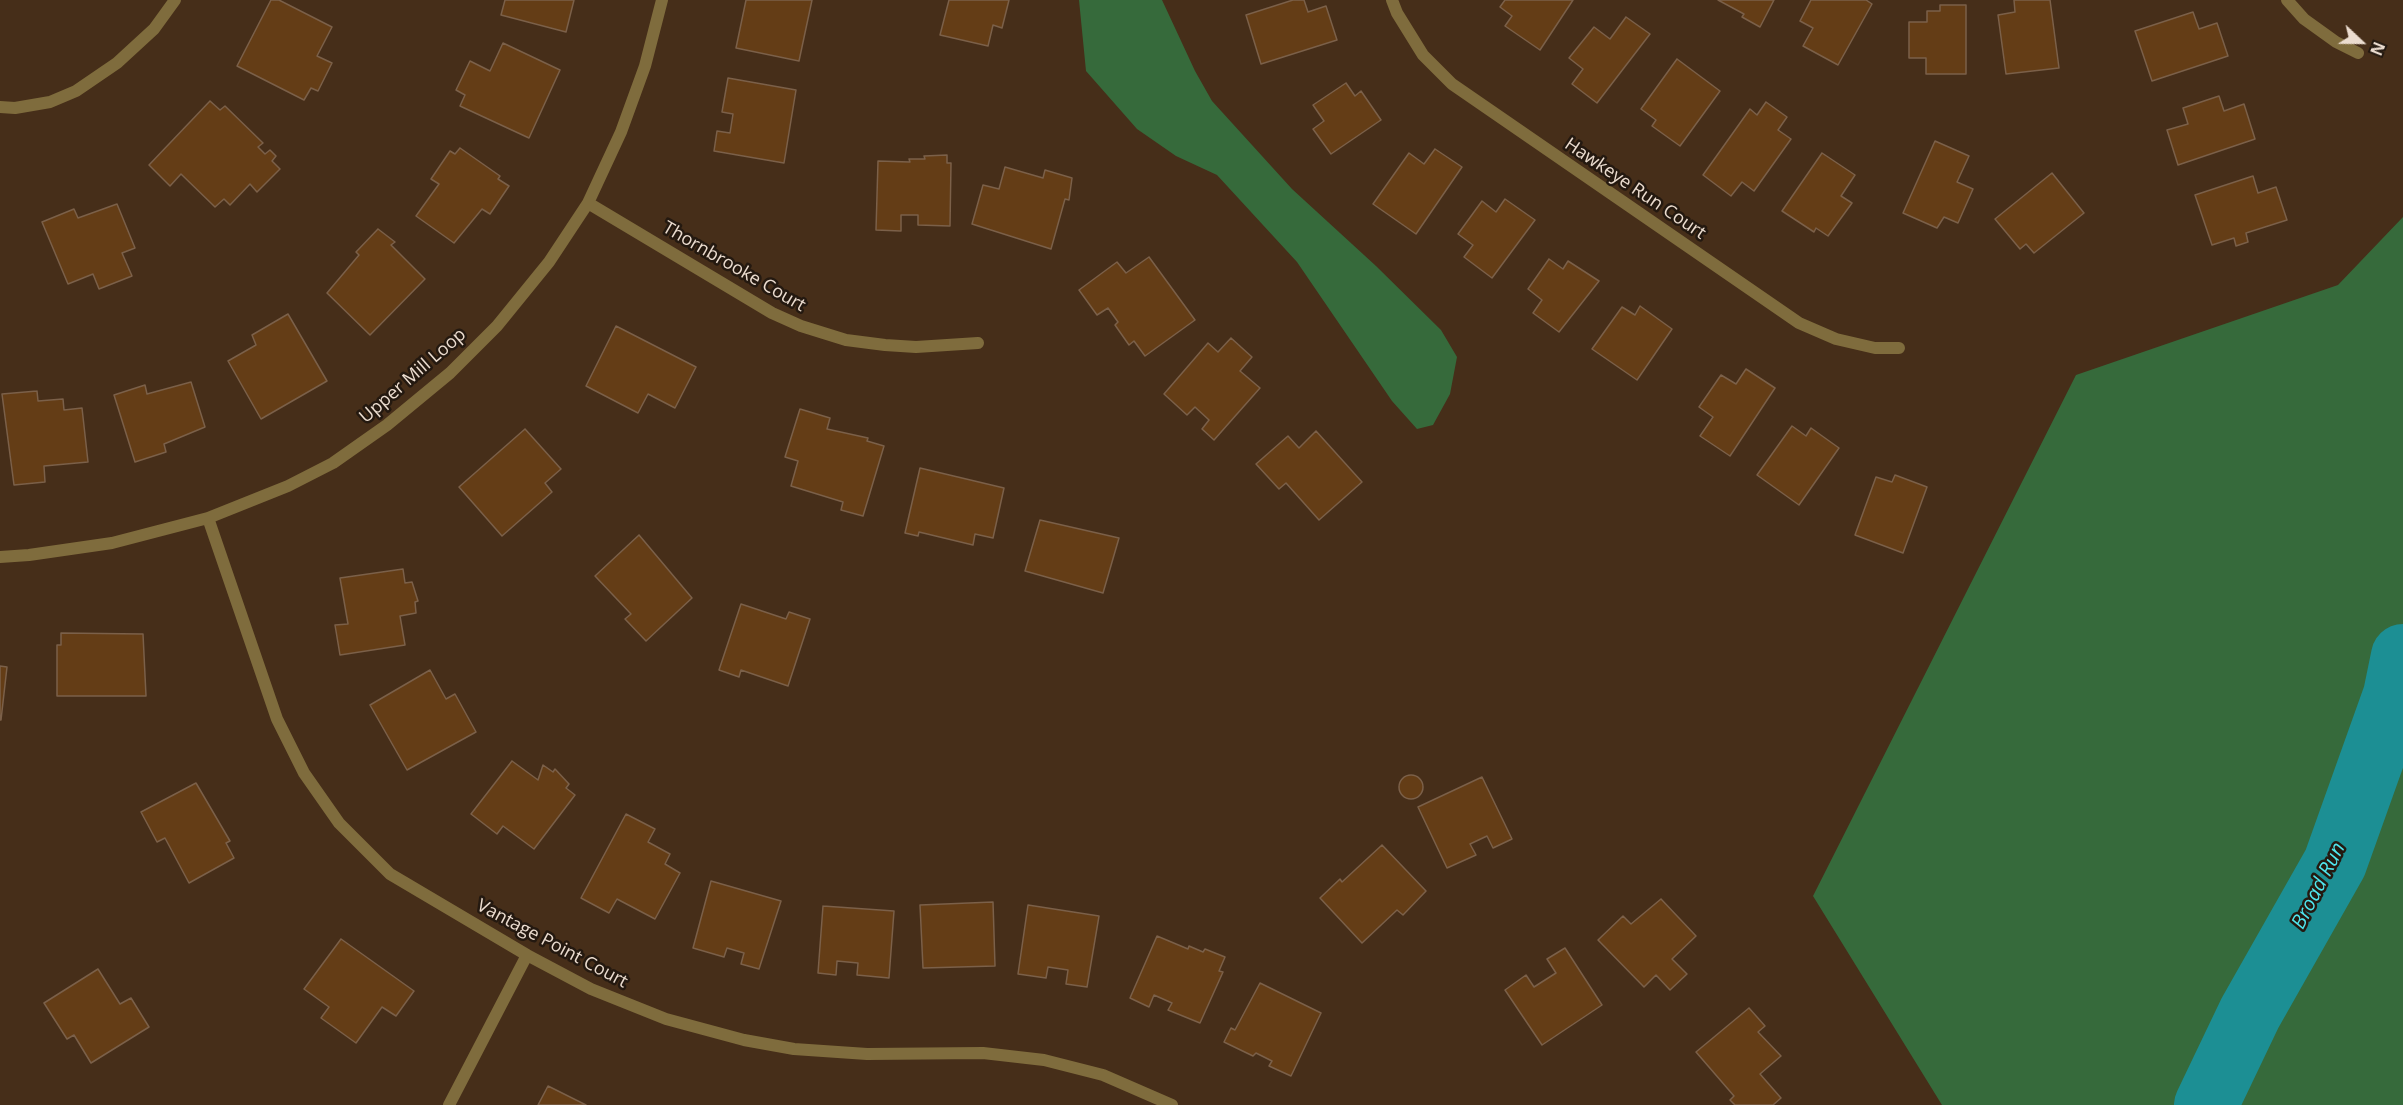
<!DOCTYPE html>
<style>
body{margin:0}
#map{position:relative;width:2403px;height:1105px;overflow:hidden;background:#462e19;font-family:"Open Sans",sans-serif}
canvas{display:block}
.north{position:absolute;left:2331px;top:12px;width:60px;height:60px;-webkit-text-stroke:4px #241910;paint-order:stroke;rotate:112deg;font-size:16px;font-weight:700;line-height:24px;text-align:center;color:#ebdccf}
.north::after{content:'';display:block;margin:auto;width:21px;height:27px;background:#ebdccf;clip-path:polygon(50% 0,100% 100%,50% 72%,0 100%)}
</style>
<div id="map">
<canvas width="2403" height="1105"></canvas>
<div class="north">N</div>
</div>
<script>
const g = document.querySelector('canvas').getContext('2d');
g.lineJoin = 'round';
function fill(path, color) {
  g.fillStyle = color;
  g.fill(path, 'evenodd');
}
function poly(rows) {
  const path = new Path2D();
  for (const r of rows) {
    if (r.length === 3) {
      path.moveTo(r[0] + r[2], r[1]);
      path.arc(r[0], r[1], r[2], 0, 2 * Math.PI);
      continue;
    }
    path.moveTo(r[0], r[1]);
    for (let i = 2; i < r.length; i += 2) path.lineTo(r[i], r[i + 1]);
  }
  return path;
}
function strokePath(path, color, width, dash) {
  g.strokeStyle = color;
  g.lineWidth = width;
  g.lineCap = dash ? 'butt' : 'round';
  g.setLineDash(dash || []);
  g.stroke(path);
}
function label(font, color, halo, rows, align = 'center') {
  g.font = font + ' "Open Sans",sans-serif';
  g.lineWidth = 5;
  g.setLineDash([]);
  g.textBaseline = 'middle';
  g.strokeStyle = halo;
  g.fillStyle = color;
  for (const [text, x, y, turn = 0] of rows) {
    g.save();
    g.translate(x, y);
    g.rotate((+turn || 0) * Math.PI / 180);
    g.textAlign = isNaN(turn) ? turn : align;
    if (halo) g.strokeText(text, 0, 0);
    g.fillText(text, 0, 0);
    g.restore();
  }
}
fill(poly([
 [1079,0,1162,0,1195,71,1212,101,1292,189,1376,266,1441,330,1457,357,1450,394,1433,425,1417,429,1392,401,1297,262,1217,175,1176,156,1137,129,1086,71],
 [2403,217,2403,1105,1942,1105,1813,896,2076,375,2338,285]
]), '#366a3b');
strokePath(poly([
 [2206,1105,2250,1013,2335,863,2395,695,2403,656]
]), '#1c8f94', 64);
const building = poly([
 [271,0,279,0,332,27,317,56,332,63,318,91,311,88,304,100,237,66,271,0],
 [505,0,574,0,566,32,501,15,505,0],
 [746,0,812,0,799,61,736,48,746,0],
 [949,0,1009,0,1002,28,993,25,988,46,940,35,949,0],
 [1293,0,1304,0,1308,12,1326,6,1337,40,1261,64,1246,15,1293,0],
 [1505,0,1573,0,1540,50,1505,26,1512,16,1500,7,1505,0],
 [1718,0,1774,0,1760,27,1742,17,1744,14,1718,0],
 [1811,0,1866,0,1872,4,1838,65,1803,46,1813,28,1800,21,1811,0],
 [2014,0,2050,0,2059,68,2006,74,1998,15,2015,12,2014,0],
 [1940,5,1966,5,1966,74,1926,74,1926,58,1909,58,1909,22,1927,22,1927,11,1940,11,1940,5],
 [2193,12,2199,29,2217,23,2228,56,2152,81,2135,31,2193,12],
 [1626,17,1650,34,1597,103,1572,84,1583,69,1569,58,1594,27,1610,39,1626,17],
 [503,43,560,70,529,138,460,106,465,95,456,90,470,61,490,71,503,43],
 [1677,59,1720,91,1680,146,1652,126,1656,120,1641,109,1677,59],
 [728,78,796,90,784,163,714,151,717,131,730,133,733,114,722,112,728,78],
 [1346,83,1355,96,1361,91,1381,120,1331,154,1313,129,1324,121,1313,105,1346,83],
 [2219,96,2224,111,2244,104,2255,139,2178,165,2167,130,2188,124,2183,108,2219,96],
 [210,101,220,110,225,106,263,143,258,147,265,154,270,150,276,156,272,161,280,169,257,192,250,184,230,205,224,199,215,207,181,174,170,186,149,165,210,101],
 [1766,102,1787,117,1778,130,1791,139,1754,191,1742,182,1731,196,1703,175,1750,109,1757,115,1766,102],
 [1935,141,1969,156,1957,182,1973,189,1958,223,1944,217,1937,228,1903,213,1935,141],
 [460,148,500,176,498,179,509,186,490,214,482,209,454,243,416,216,439,184,431,179,450,151,455,154,460,148],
 [1435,149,1462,167,1416,234,1373,204,1409,153,1424,164,1435,149],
 [1822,153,1855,175,1841,196,1852,203,1828,236,1816,228,1814,232,1782,211,1822,153],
 [947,155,947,163,951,163,950,226,918,225,918,215,901,215,901,231,876,230,878,161,910,162,909,159,925,159,924,156,947,155],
 [1005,167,1043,178,1045,170,1072,178,1069,200,1065,199,1051,249,972,224,983,185,999,189,1005,167],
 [2052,173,2084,213,2034,253,2026,244,2020,249,1995,219,2052,173],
 [2253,176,2258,193,2276,187,2287,220,2246,233,2248,242,2236,246,2234,238,2212,245,2195,195,2253,176],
 [1505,199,1535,220,1492,278,1464,257,1473,245,1458,234,1482,201,1496,212,1505,199],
 [117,204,135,248,122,253,132,276,99,289,93,274,68,284,42,222,74,209,78,218,117,204],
 [378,229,395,242,391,245,425,279,370,335,327,293,359,255,356,252,378,229],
 [1149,257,1195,320,1145,356,1134,341,1129,345,1115,325,1118,322,1108,308,1097,315,1079,290,1117,262,1126,273,1149,257],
 [1549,259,1563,269,1568,261,1599,281,1559,332,1533,313,1542,300,1528,289,1549,259],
 [1640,306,1672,329,1637,380,1592,349,1622,307,1635,315,1640,306],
 [288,314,327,381,261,419,228,361,256,345,252,335,288,314],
 [616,326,696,367,675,408,648,394,638,413,586,386,616,326],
 [1231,338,1252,357,1240,371,1260,388,1214,440,1202,429,1209,420,1195,407,1187,415,1164,394,1208,343,1218,352,1231,338],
 [1746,369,1775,388,1730,456,1700,436,1713,417,1699,407,1721,375,1736,384,1746,369],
 [191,382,205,427,164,444,166,452,135,462,114,395,145,385,147,394,191,382],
 [37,391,38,401,63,399,64,410,82,408,88,462,44,466,45,482,14,485,2,394,37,391],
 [800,409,830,418,827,429,868,438,867,441,884,446,863,516,841,510,843,502,791,486,798,461,785,457,800,409],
 [1792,426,1806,436,1811,428,1839,448,1799,505,1757,475,1792,426],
 [525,429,561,469,545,483,552,492,502,536,459,487,525,429],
 [1316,431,1362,482,1319,520,1286,483,1279,489,1256,464,1288,436,1299,448,1316,431],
 [920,468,1004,488,993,538,975,534,973,545,919,532,918,536,905,533,920,468],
 [1895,475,1927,487,1903,553,1855,535,1876,477,1892,482,1895,475],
 [1040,520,1119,538,1103,593,1025,571,1040,520],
 [639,535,692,598,646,641,625,619,631,614,595,576,639,535],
 [403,569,405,583,412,582,418,601,415,602,416,613,400,616,405,645,340,655,335,625,348,624,340,578,403,569],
 [741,604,786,619,789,612,810,619,788,686,741,670,739,677,719,670,741,604],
 [61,633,143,634,146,696,57,696,57,645,61,645,61,633],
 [0,666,7,667,1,720,0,720,0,666],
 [430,670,446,699,455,694,476,732,407,770,370,705,430,670],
 [512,761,538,780,543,765,553,772,555,769,569,784,566,788,575,795,534,849,503,826,497,834,471,814,512,761],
 [1411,787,12],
 [1482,777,1512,839,1493,848,1487,836,1470,844,1476,855,1447,868,1418,807,1482,777],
 [196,783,230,841,226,843,234,858,189,883,165,838,157,842,141,812,196,783],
 [626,814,655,829,648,842,670,854,665,864,680,873,655,919,617,899,609,913,581,898,626,814],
 [1382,845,1426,891,1403,915,1397,910,1362,943,1320,898,1340,879,1342,882,1382,845],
 [711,881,781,901,759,969,741,964,744,953,727,948,724,957,693,948,711,881],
 [1661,899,1696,936,1672,959,1687,974,1670,990,1656,975,1644,987,1598,940,1623,916,1631,924,1661,899],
 [993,902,995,966,923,968,920,905,993,902],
 [1028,905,1099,916,1087,987,1066,984,1068,970,1048,967,1046,978,1018,974,1028,905],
 [823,906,894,911,889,978,857,975,858,963,837,961,836,975,818,973,823,906],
 [1157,936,1188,949,1189,946,1203,952,1205,949,1225,957,1219,971,1223,972,1200,1023,1168,1010,1172,1003,1154,995,1149,1007,1130,998,1157,936],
 [341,939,414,991,396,1016,382,1007,356,1043,321,1018,329,1007,304,989,341,939],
 [1565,948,1602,1005,1542,1045,1505,990,1526,975,1534,987,1556,973,1547,959,1565,948],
 [98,969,120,1004,131,998,149,1027,91,1063,74,1035,67,1039,44,1003,98,969],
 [1260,983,1321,1013,1291,1076,1269,1066,1272,1061,1256,1053,1253,1056,1224,1042,1231,1028,1235,1030,1260,983],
 [1749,1008,1765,1026,1758,1032,1781,1056,1760,1074,1781,1098,1773,1105,1735,1105,1730,1100,1734,1096,1696,1052,1749,1008],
 [548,1086,586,1105,538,1105,548,1086]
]);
fill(building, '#643d16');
strokePath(building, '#7b6049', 1.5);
strokePath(poly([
 [1392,0,1397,13,1423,55,1452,84,1799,323,1836,339,1875,348,1899,348],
 [2287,0,2304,19,2336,42,2358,53],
 [0,107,15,108,50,102,76,91,117,63,154,29,175,0],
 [588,203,772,313,801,326,846,340,885,345,916,347,978,343],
 [208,518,277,719,304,773,339,823,390,874,527,955,591,989,666,1019,744,1040,794,1049,867,1054,983,1053,1044,1060,1103,1075,1172,1105],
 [0,557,29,555,112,543,208,518,288,486,333,463,387,425,450,373,497,326,549,262,588,203,621,132,645,66,662,0],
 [449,1105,527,955]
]), '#7f6c3d', 12);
label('18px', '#ebdccf', '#241910', [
 ["Hawkeye Run Court",1635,189,34],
 ["Thornbrooke Court",734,267,30],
 ["Upper Mill Loop",413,376,-41],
 ["Vantage Point Court",552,944,28]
]);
label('italic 20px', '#4fe6ee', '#241910', [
 ["Broad Run",2319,886,-63]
]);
</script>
